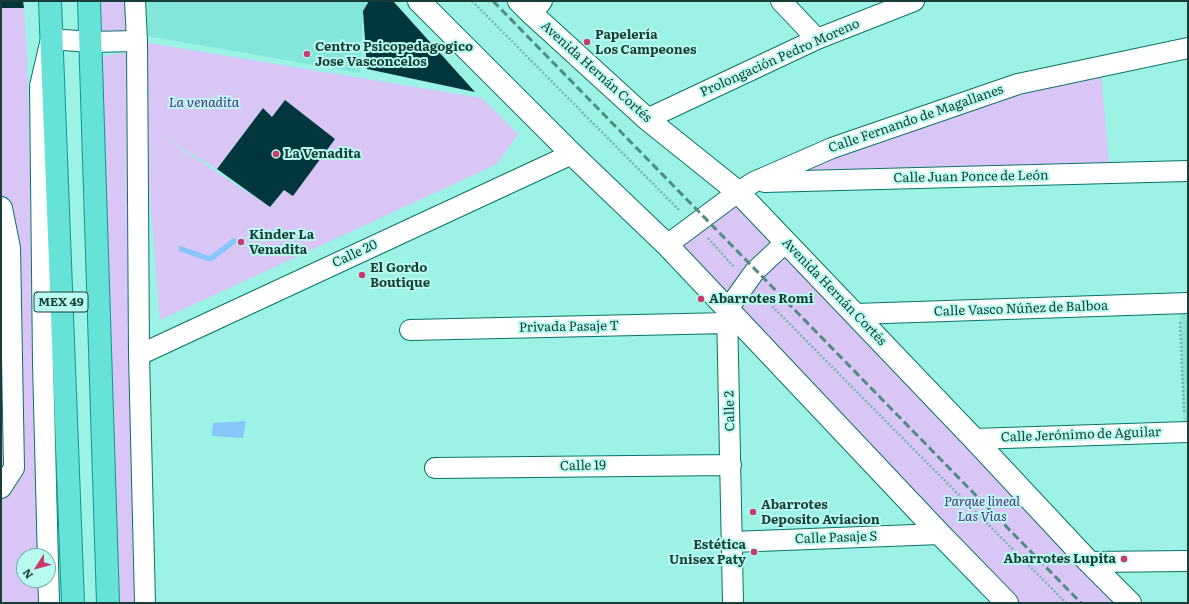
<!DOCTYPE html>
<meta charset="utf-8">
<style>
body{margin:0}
#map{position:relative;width:1189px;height:604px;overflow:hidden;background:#9bf2e5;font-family:Literata,serif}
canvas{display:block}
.frame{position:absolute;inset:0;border:2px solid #183d38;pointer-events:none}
.north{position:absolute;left:16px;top:548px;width:40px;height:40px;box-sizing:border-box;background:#b8fcf1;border:1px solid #78b0a7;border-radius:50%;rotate:234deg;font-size:11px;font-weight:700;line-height:16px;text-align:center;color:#183d38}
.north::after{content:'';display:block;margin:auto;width:14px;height:18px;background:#c83b6c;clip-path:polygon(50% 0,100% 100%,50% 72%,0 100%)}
</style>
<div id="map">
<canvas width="1189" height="604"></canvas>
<div class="frame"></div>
<div class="north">N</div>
</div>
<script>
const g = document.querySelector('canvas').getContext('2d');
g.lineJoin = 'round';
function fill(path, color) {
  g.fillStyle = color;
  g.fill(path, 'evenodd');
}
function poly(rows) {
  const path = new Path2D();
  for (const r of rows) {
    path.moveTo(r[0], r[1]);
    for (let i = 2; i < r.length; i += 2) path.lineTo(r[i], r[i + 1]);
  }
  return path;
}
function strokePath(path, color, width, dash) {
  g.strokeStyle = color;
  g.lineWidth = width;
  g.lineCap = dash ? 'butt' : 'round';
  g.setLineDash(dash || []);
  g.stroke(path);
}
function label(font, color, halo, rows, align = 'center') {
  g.font = font + ' Literata,serif';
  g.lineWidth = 4;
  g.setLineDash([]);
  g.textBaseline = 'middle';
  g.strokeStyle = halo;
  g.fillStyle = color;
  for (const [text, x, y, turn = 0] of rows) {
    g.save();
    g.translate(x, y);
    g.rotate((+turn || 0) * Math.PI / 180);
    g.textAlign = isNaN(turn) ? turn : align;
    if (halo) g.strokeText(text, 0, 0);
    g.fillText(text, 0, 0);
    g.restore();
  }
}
fill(poly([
 [146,1,369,1,363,11,360,73,147,36],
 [1188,303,1188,432,1184,432,1180,304]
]), '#84e6d8');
fill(poly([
 [100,1,135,1,136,36,102,35],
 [1,8,24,8,27,55,40,556,24,556,24,580,40,580,41,603,1,603],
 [137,41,482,98,518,134,497,164,160,320],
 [285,100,293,196,284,190,270,207,159,134,217,169,263,108,272,117],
 [127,53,149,603,119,603,91,57],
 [1101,73,1109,162,966,171,802,170,884,138,1017,92],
 [737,200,777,241,726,300,676,246],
 [785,252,1131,603,1016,603,736,309,752,287]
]), '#dac5f7');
fill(poly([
 [246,421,243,438,212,436,213,423]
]), '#86c6fa');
strokePath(poly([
 [181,249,210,259,234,241]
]), '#86c6fa', 5.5);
fill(poly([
 [1,1,23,1,24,8,1,8],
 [369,1,393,1,475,92,367,69,363,11],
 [285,100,335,139,293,196,284,190,270,207,217,169,263,108,272,117]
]), '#01373c');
const street = poly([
 [135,1,137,41,139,355,145,603],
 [781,1,817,39],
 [532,14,542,1],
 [647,119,817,39,914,1],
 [764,182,1188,171],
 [1,207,2,208,10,248,14,468,1,488],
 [667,245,738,192,754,182,832,148,1018,84,1188,48],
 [855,314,1188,303],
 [410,330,728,323],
 [139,355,572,154],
 [974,439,1188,432],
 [435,468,731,465],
 [732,542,940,534],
 [1089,562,1188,561],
 [49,603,43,363,40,86,51,39,90,42,137,41],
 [733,603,727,310,755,271,786,242]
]);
const secondary = poly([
 [419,1,572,154,667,245,940,534,1007,603],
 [519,1,532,14,647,119,738,192,974,439,1089,562,1130,603]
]);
const primary = poly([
 [50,1,73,603],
 [89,1,108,603]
]);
strokePath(street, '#0a7369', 22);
strokePath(secondary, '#0a7369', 24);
strokePath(primary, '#089b8e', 24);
strokePath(poly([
 [472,1,680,211],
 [708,238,734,267],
 [761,295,1066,603],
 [1180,322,1184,413]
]), '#71b8ad', 2.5, [2, 2]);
strokePath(street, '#fff', 20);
strokePath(secondary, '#fff', 22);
strokePath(primary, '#66e2d7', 22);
strokePath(poly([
 [493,1,1081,603]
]), '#518c83', 3, [8, 4]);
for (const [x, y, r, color] of [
 [587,42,4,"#c83b6c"],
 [307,54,4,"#c83b6c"],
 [276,154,4,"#c83b6c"],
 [241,242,4,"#c83b6c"],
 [362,275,4,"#c83b6c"],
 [701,299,4,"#c83b6c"],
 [753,512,4,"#c83b6c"],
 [754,552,4,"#c83b6c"],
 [1124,559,4,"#c83b6c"]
]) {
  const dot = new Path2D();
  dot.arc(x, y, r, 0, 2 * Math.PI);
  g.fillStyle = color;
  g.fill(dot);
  strokePath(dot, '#b8fcf1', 1.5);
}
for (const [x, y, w] of [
 [61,302,54]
]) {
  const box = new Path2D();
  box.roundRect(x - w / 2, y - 10, w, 20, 3);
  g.fillStyle = '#b8fcf1';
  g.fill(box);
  strokePath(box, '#183d38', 1);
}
label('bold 12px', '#183d38', null, [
 ["MEX 49",61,302]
]);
label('bold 13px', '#183d38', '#b8fcf1', [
 ["Papelería",595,35],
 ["Los Campeones",595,50],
 ["Centro Psicopedagogico",315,47],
 ["Jose Vasconcelos",315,62],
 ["La Venadita",284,154],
 ["Kinder La",249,235],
 ["Venadita",249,250],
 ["El Gordo",370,268],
 ["Boutique",370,283],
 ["Abarrotes Romi",709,299],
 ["Abarrotes",761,505],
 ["Deposito Aviacion",761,520],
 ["Estética",746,545,"right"],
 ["Unisex Paty",746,560,"right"],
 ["Abarrotes Lupita",1116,559,"right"]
], 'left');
label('13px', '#183d38', '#b8fcf1', [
 ["Prolongación Pedro Moreno",780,58,-24],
 ["Avenida Hernán Cortés",596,72,42],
 ["Calle Fernando de Magallanes",916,119,-19],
 ["Calle Juan Ponce de León",971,177,-1],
 ["Calle 20",355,254,-25],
 ["Avenida Hernán Cortés",834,292,46],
 ["Calle Vasco Núñez de Balboa",1021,309,-2],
 ["Privada Pasaje T",569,327,-1],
 ["Calle 2",730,411,-91],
 ["Calle Jerónimo de Aguilar",1081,435,-2],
 ["Calle 19",583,466,-1],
 ["Calle Pasaje S",836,538,-2]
]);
label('italic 13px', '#582686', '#b8fcf1', [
 ["La venadita",204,103],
 ["Parque lineal",982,502],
 ["Las Vias",982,517]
]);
</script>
